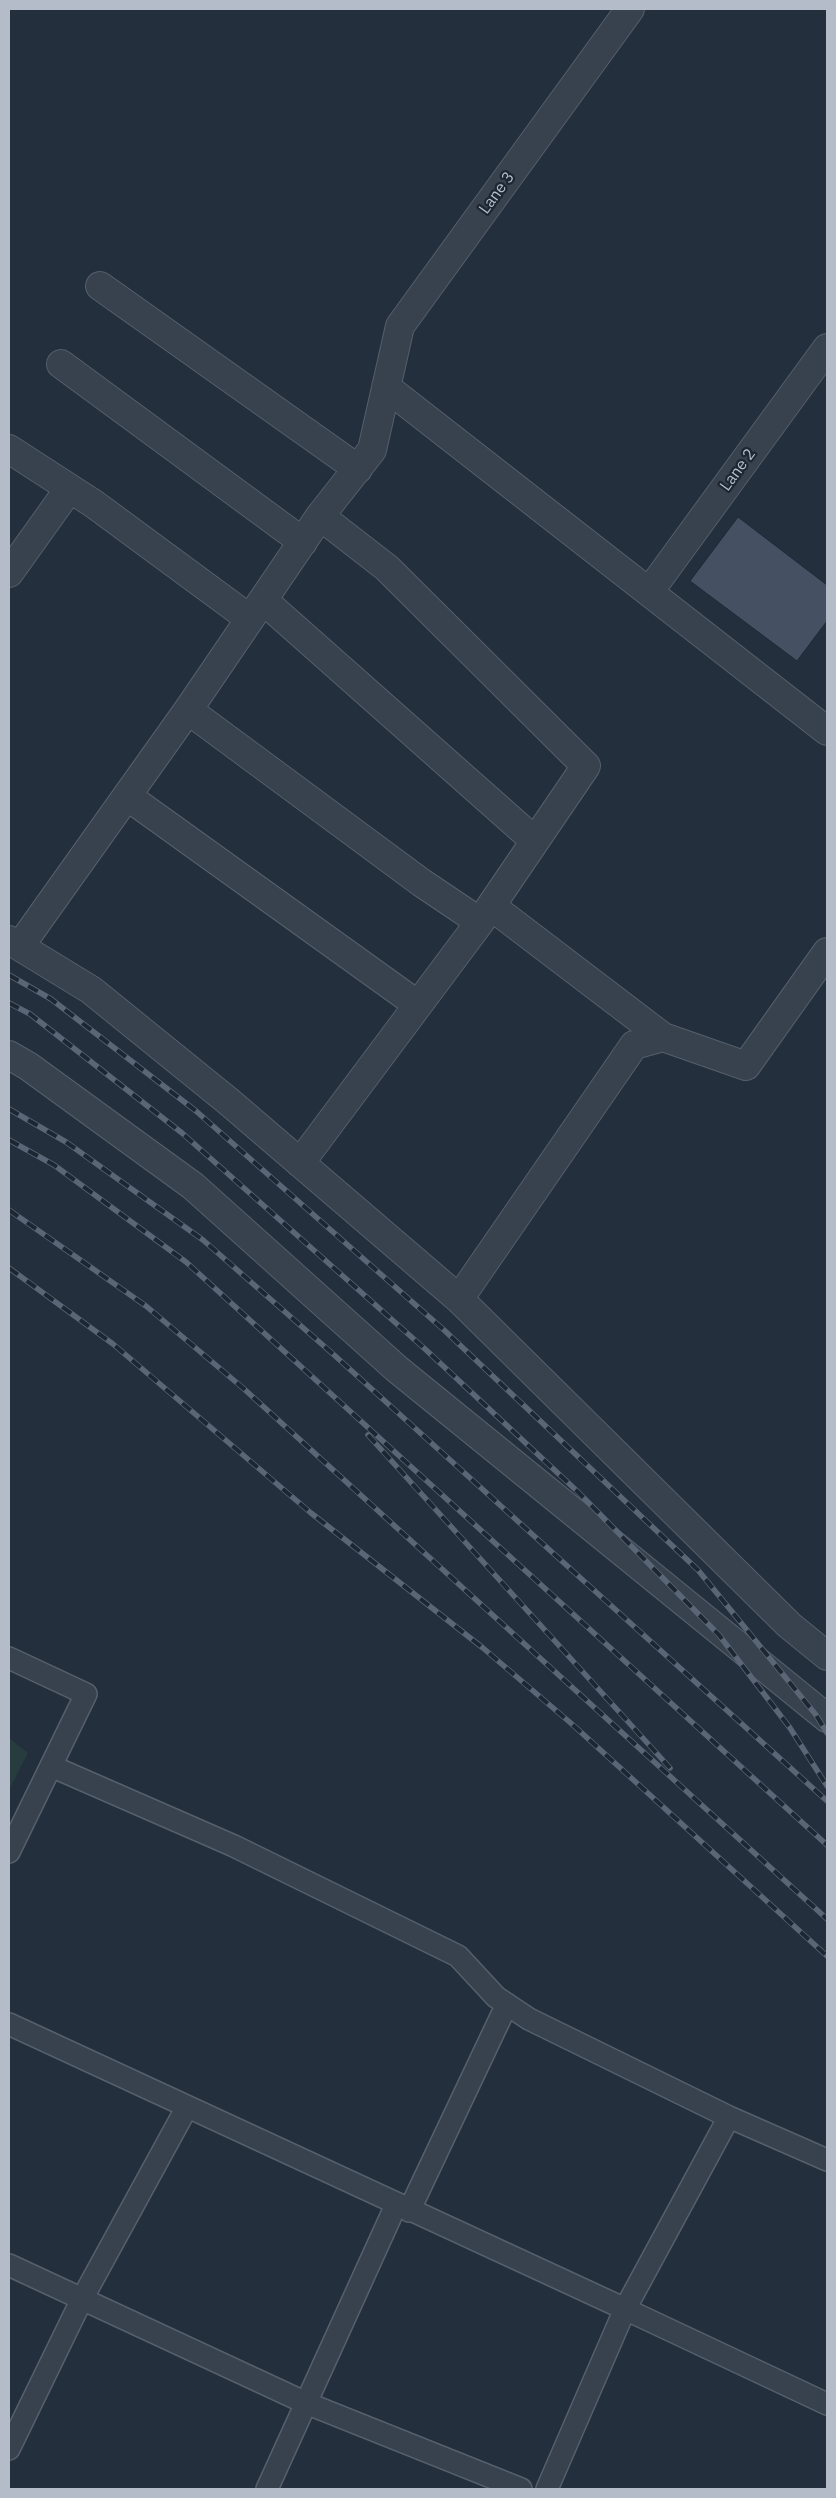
<!DOCTYPE html>
<style>
body{margin:0}
#map{position:relative;width:836px;height:2498px;overflow:hidden;background:#242f3e;font-family:"IBM Plex Sans",sans-serif}
canvas{display:block}
.frame{position:absolute;inset:0;border:10px solid #b4bcc9;pointer-events:none}
</style>
<div id="map">
<canvas width="836" height="2498"></canvas>
<div class="frame"></div>
</div>
<script>
const g = document.querySelector('canvas').getContext('2d');
g.lineJoin = 'round';
function fill(path, color) {
  g.fillStyle = color;
  g.fill(path, 'evenodd');
}
function poly(rows) {
  const path = new Path2D();
  for (const r of rows) {
    path.moveTo(r[0], r[1]);
    for (let i = 2; i < r.length; i += 2) path.lineTo(r[i], r[i + 1]);
  }
  return path;
}
function strokePath(path, color, width, dash) {
  g.strokeStyle = color;
  g.lineWidth = width;
  g.lineCap = dash ? 'butt' : 'round';
  g.setLineDash(dash || []);
  g.stroke(path);
}
function label(font, color, halo, rows, align = 'center') {
  g.font = font + ' "IBM Plex Sans",sans-serif';
  g.lineWidth = 4.5;
  g.setLineDash([]);
  g.textBaseline = 'middle';
  g.strokeStyle = halo;
  g.fillStyle = color;
  for (const [text, x, y, turn = 0] of rows) {
    g.save();
    g.translate(x, y);
    g.rotate((+turn || 0) * Math.PI / 180);
    g.textAlign = isNaN(turn) ? turn : align;
    if (halo) g.strokeText(text, 0, 0);
    g.fillText(text, 0, 0);
    g.restore();
  }
}
fill(poly([
 [9,1738,28,1753,9,1790]
]), '#263c3f');
const building = poly([
 [738,517,827,585,827,621,797,661,690,581,738,517]
]);
fill(building, '#455162');
strokePath(building, '#1f2835', 1);
const service = poly([
 [9,1658,86,1694,9,1852],
 [51,1766,234,1846,458,1956,496,1997,529,2019,729,2117,827,2160],
 [9,2024,625,2309,547,2489],
 [729,2117,625,2309,827,2404],
 [409,2211,507,2004],
 [9,2265,306,2403,521,2489],
 [9,2449,82,2299,187,2107],
 [267,2489,396,2205]
]);
const minor = poly([
 [100,286,358,469],
 [61,364,303,542],
 [386,387,827,731],
 [9,449,94,504,250,619],
 [9,573,69,489],
 [649,592,827,348],
 [263,600,535,841],
 [188,710,422,883,480,922],
 [127,796,418,1005],
 [491,906,663,1037],
 [20,946,188,710,320,516,372,450,400,326,630,9],
 [300,1163,480,922,586,766,387,568,320,516],
 [459,1299,634,1045,663,1037,746,1066,827,952]
]);
const tertiary = poly([
 [9,940,91,990,228,1101,459,1299,789,1625,827,1656],
 [9,1055,28,1066,193,1186,397,1369,827,1718]
]);
strokePath(service, '#565f6c', 24);
strokePath(minor, '#565f6c', 30);
strokePath(tertiary, '#565f6c', 30);
strokePath(service, '#38414e', 21);
strokePath(minor, '#38414e', 28);
strokePath(tertiary, '#38414e', 28);
const rail = poly([
 [9,975,51,999,196,1111,444,1330,698,1570,816,1715,827,1733],
 [9,1003,30,1014,182,1133,425,1349,577,1491,719,1635,790,1728,827,1786],
 [9,1109,66,1142,203,1240,333,1354,827,1801],
 [9,1140,54,1165,186,1262,827,1845],
 [9,1210,146,1306,243,1388,827,1919],
 [9,1268,113,1344,311,1513,483,1648,573,1725,827,1956],
 [368,1435,670,1768]
]);
strokePath(rail, '#5a6575', 5.5);
strokePath(rail, '#1d2633', 4, [11]);
label('16px', '#b4bcc9', '#1d2633', [
 ["Lane 3",497,193,-54],
 ["Lane 2",738,470,-54]
]);
</script>
